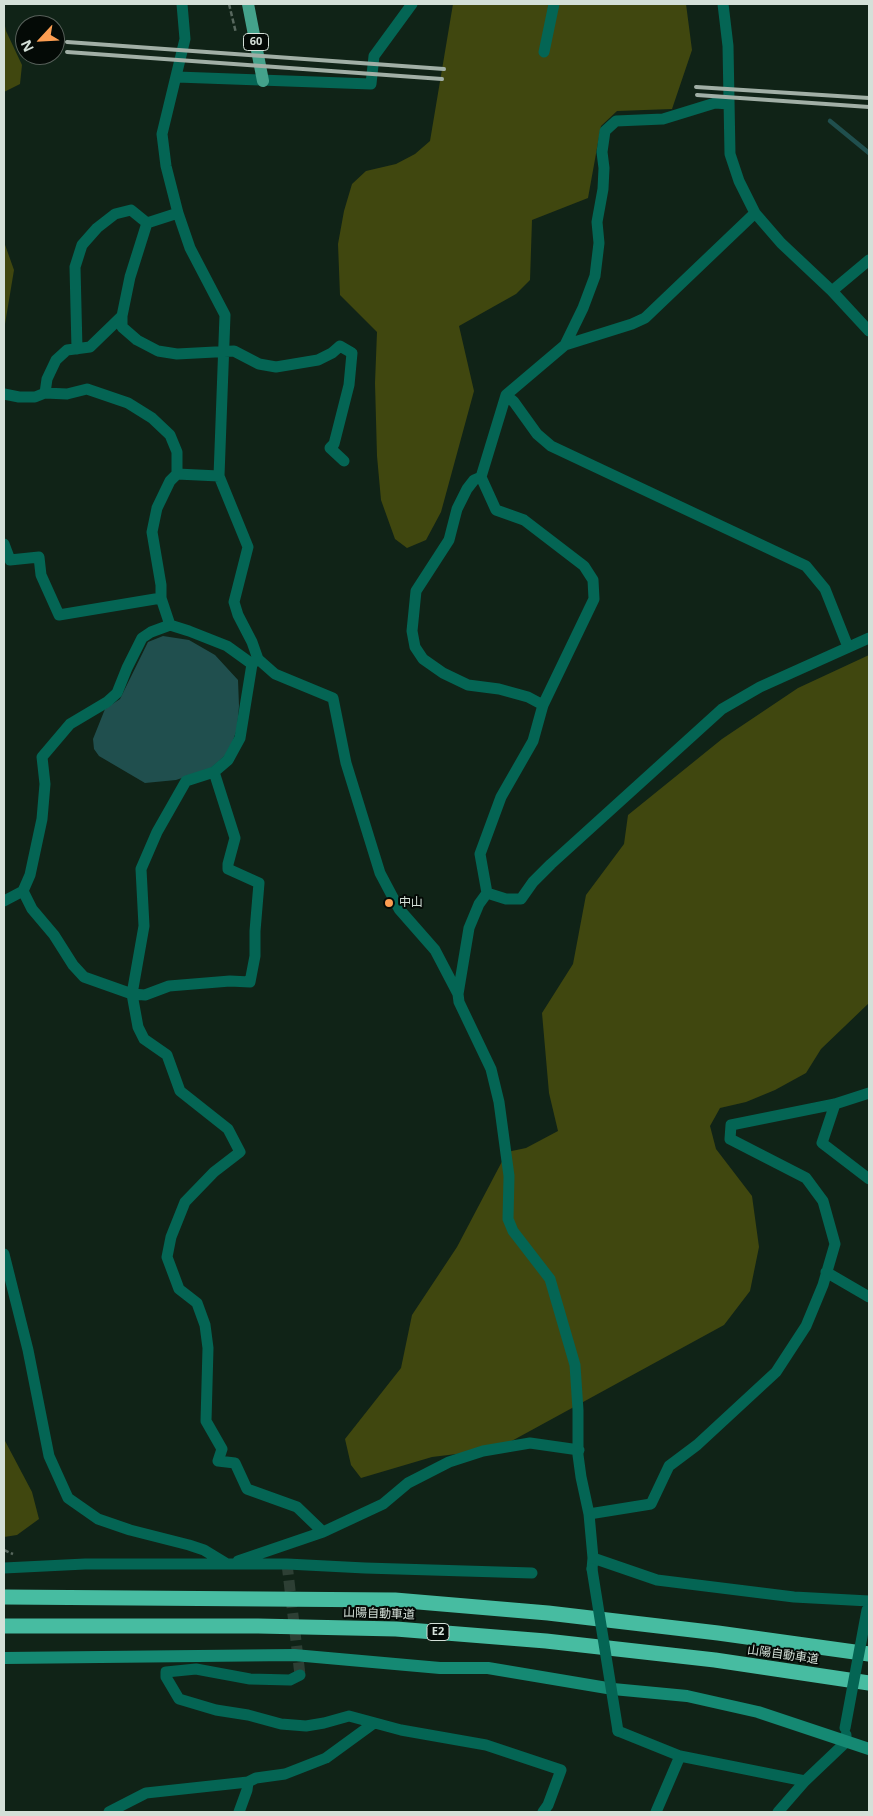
<!DOCTYPE html>
<meta charset="utf-8">
<style>
body{margin:0}
#map{position:relative;width:873px;height:1816px;overflow:hidden;background:#102317;font-family:"Noto Sans",sans-serif}
canvas{display:block}
.frame{position:absolute;inset:0;border:5px solid #d4e0d8;pointer-events:none}
.north{position:absolute;left:15px;top:15px;width:50px;height:50px;box-sizing:border-box;background:#040a06;border:1px solid #57605a;border-radius:50%;rotate:245deg;font-size:14px;font-weight:700;line-height:20px;text-align:center;color:#d4e0d8}
.north::after{content:'';display:block;margin:auto;width:18px;height:22px;background:#fc9e52;clip-path:polygon(50% 0,100% 100%,50% 72%,0 100%)}
</style>
<div id="map">
<canvas width="873" height="1816"></canvas>
<div class="frame"></div>
<div class="north">N</div>
</div>
<script>
const g = document.querySelector('canvas').getContext('2d');
g.lineJoin = 'round';
function fill(path, color) {
  g.fillStyle = color;
  g.fill(path, 'evenodd');
}
function poly(rows) {
  const path = new Path2D();
  for (const r of rows) {
    path.moveTo(r[0], r[1]);
    for (let i = 2; i < r.length; i += 2) path.lineTo(r[i], r[i + 1]);
  }
  return path;
}
function strokePath(path, color, width, dash) {
  g.strokeStyle = color;
  g.lineWidth = width;
  g.lineCap = dash ? 'butt' : 'round';
  g.setLineDash(dash || []);
  g.stroke(path);
}
function label(font, color, halo, rows, align = 'center') {
  g.font = font + ' "Noto Sans","Noto Sans JP",sans-serif';
  g.lineWidth = 4;
  g.setLineDash([]);
  g.textBaseline = 'middle';
  g.strokeStyle = halo;
  g.fillStyle = color;
  for (const [text, x, y, turn = 0] of rows) {
    g.save();
    g.translate(x, y);
    g.rotate((+turn || 0) * Math.PI / 180);
    g.textAlign = isNaN(turn) ? turn : align;
    if (halo) g.strokeText(text, 0, 0);
    g.fillText(text, 0, 0);
    g.restore();
  }
}
fill(poly([
 [453,4,686,4,692,50,672,109,617,111,601,126,588,198,532,220,530,280,516,294,459,326,474,391,441,512,426,540,407,548,395,539,381,500,377,456,375,383,377,332,340,295,338,244,344,211,352,184,366,171,396,164,415,154,430,141],
 [4,21,6,31,22,65,20,84,4,92],
 [4,242,14,270,4,330],
 [869,655,869,1003,821,1049,806,1073,775,1090,746,1102,720,1108,710,1126,716,1149,752,1196,759,1247,750,1291,724,1325,497,1449,432,1457,361,1478,351,1465,345,1439,401,1368,412,1315,457,1247,507,1152,526,1148,558,1131,549,1093,542,1013,573,964,586,895,624,844,628,815,722,739,798,688],
 [4,1439,32,1492,39,1519,17,1535,4,1537]
]), '#40470f');
fill(poly([
 [163,636,189,640,215,655,238,680,239,706,237,729,229,752,211,768,176,780,145,783,99,756,94,749,93,739,105,709,120,699,148,642]
]), '#204f4e');
strokePath(poly([
 [830,121,869,153]
]), '#204f4e', 4.5);
strokePath(poly([
 [287,1564,300,1675]
]), '#2d3f34', 11, [11, 5.5]);
strokePath(poly([
 [229,4,236,33],
 [4,1550,13,1554]
]), '#58685e', 2.5, [5, 2.5]);
strokePath(poly([
 [182,4,185,39,162,134,166,166,178,213,190,248,225,315,219,476,248,547,234,602,238,615,252,642,258,659,275,674,333,698,346,763,380,873,399,909,435,950,458,994,459,1002,491,1069,499,1102,509,1176,508,1219,513,1231,550,1279,575,1365,578,1410,578,1455,581,1477,589,1514,593,1558,592,1569],
 [723,4,728,46,730,154,739,181,755,213,781,243,832,291,869,331],
 [544,52,554,4],
 [177,77,371,84,374,56,412,4],
 [832,291,869,260],
 [122,316,122,327,137,340,158,351,177,354,234,351,259,364,276,367,318,360,332,353,340,346,352,353,349,385,334,444,330,448,344,461],
 [565,345,583,308,595,276,599,243,597,222,603,189,604,168,602,152,605,131,616,121,663,119,715,103,729,104],
 [77,349,75,267,82,245,97,228,115,214,131,210,147,223],
 [45,393,47,379,56,360,67,350,90,347,122,316,130,277,147,223,178,213],
 [4,394,19,397,35,397,45,393,67,394,87,389,128,403,152,418,170,435,177,452,177,474,170,481,157,508,152,532,161,585,161,598,170,625],
 [506,395,514,402,537,434,551,446,806,566,825,589,848,647],
 [177,474,219,476],
 [481,477,474,480,467,489,457,509,449,540,416,591,412,631,415,647,423,659,443,673,468,685,499,689,528,697,543,705],
 [4,544,10,560,39,557,41,575,59,615,161,598],
 [258,659,252,664,240,738,228,760,214,772,186,781,157,832,141,869,144,926,132,994,138,1027,144,1039,167,1055,180,1091,228,1129,240,1152,214,1172,185,1202,171,1237,167,1257,179,1289,197,1303,205,1325,208,1348,206,1421,222,1449,218,1461,235,1463,247,1489,297,1507,323,1532],
 [23,891,32,909,54,935,73,965,84,977,132,994,145,995,169,986,230,981,250,982,255,956,255,931,259,883,228,869,228,864,235,838,214,772],
 [487,893,506,899,521,899,533,882,551,864,722,709,760,687,869,638],
 [4,901,23,891,30,875,42,819,45,784,42,757,70,724,107,702,117,693,127,668,142,638,151,632,170,625,189,631,227,646,252,664],
 [458,994,469,928,479,904,487,893,480,854,501,797,533,741,543,705,594,599,593,580,584,566,524,520,496,510,481,477,506,395,565,345,632,324,645,318,755,213],
 [835,1104,822,1143,869,1179],
 [4,1254,28,1350,49,1456,68,1498,98,1519,130,1530,189,1545,204,1550,227,1564],
 [826,1272,869,1297],
 [589,1514,651,1504,669,1466,697,1445,776,1372,806,1326,823,1285,835,1244,823,1201,806,1178,730,1139,731,1125,835,1104,869,1093],
 [593,1558,657,1580,794,1597,869,1601],
 [238,1561,323,1532,383,1504,408,1483,449,1462,483,1451,530,1443,579,1450],
 [4,1568,85,1564,287,1564,365,1568,532,1573],
 [300,1675,290,1680,250,1679,196,1669,166,1672,166,1677,179,1699,216,1710,248,1715,281,1724,306,1726,324,1723,349,1716,401,1730,486,1745,561,1770,548,1805,543,1812],
 [618,1731,680,1756,805,1781],
 [109,1812,146,1793,248,1782],
 [239,1812,247,1790,248,1782,256,1778,285,1774,326,1758,374,1723],
 [656,1812,680,1756],
 [778,1812,805,1781,846,1742,846,1735]
]), '#046554', 11);
strokePath(poly([
 [4,1658,294,1655,440,1668,488,1668,613,1689,687,1696,758,1712,869,1749]
]), '#158973', 12);
strokePath(poly([
 [248,4,263,81]
]), '#44a28b', 12);
strokePath(poly([
 [4,1597,395,1600,548,1613,718,1633,869,1654],
 [4,1626,258,1626,396,1629,546,1641,715,1660,869,1683]
]), '#47bca1', 15);
strokePath(poly([
 [67,42,444,69],
 [67,52,442,79],
 [696,87,869,98],
 [697,95,869,107]
]), '#a1afa6', 4);
strokePath(poly([
 [592,1569,618,1731],
 [845,1728,867,1610]
]), '#046554', 11);
for (const [x, y, r, color] of [
 [389,903,5,"#fc9e52"]
]) {
  const dot = new Path2D();
  dot.arc(x, y, r, 0, 2 * Math.PI);
  g.fillStyle = color;
  g.fill(dot);
  strokePath(dot, '#040a06', 2);
}
for (const [x, y, w] of [
 [256,42,25],
 [438,1632,22]
]) {
  const box = new Path2D();
  box.roundRect(x - w / 2, y - 8.5, w, 17, 4);
  g.fillStyle = '#040a06';
  g.fill(box);
  strokePath(box, '#d4e0d8', 1);
}
label('bold 11px', '#d4e0d8', null, [
 ["60",256,42],
 ["E2",438,1632]
]);
label('12px', '#d4e0d8', '#040a06', [
 ["中山",399,903]
], 'left');
label('12px', '#d4e0d8', '#040a06', [
 ["山陽自動車道",379,1614,2],
 ["山陽自動車道",783,1655,8]
]);
</script>
